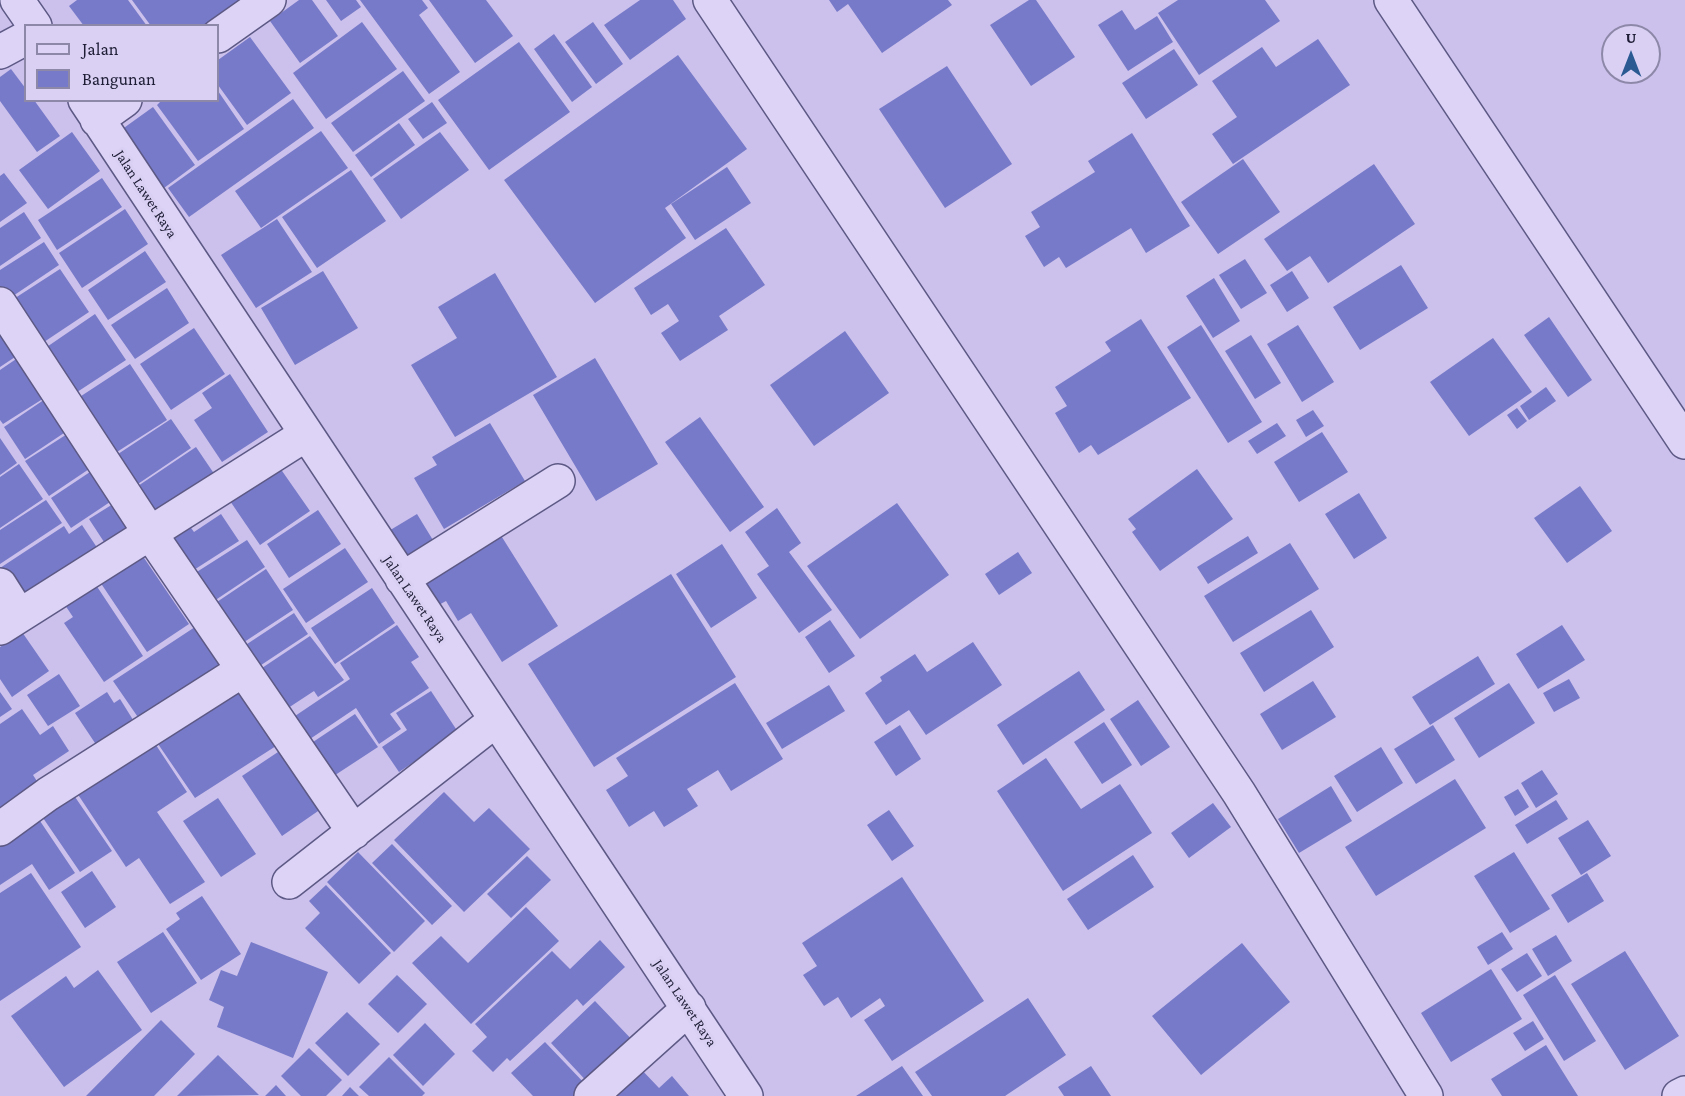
<!DOCTYPE html>
<style>
body{margin:0}
#map{position:relative;width:1685px;height:1096px;overflow:hidden;background:#ccc1ec;font-family:"Crimson Pro",serif}
canvas{display:block}
.legend{position:absolute;left:24px;top:24px;width:195px;height:78px;box-sizing:border-box;background:#d9d0f4;border:2px solid #8e88a8;margin:0;padding:8px 10px;list-style:none;font-size:18px;color:#1e1d35}
.legend li{display:flex;align-items:center;gap:12px;height:30px}
.legend b{width:30px;border:2px solid #8e88a8}
.north{position:absolute;left:1601px;top:24px;width:60px;height:60px;box-sizing:border-box;background:#d9d0f4;border:2px solid #8e88a8;border-radius:50%;rotate:0deg;font-size:16px;font-weight:700;line-height:24px;text-align:center;color:#1e1d35}
.north::after{content:'';display:block;margin:auto;width:21px;height:27px;background:#2b5a92;clip-path:polygon(50% 0,100% 100%,50% 72%,0 100%)}
</style>
<div id="map">
<canvas width="1685" height="1096"></canvas>
<ul class="legend">
<li><b style="height:8px;background:#dcd3f7"></b>Jalan</li>
<li><b style="height:16px;background:#777ac9"></b>Bangunan</li>
</ul>
<div class="north">U</div>
</div>
<script>
const g = document.querySelector('canvas').getContext('2d');
g.lineJoin = 'round';
function fill(path, color) {
  g.fillStyle = color;
  g.fill(path, 'evenodd');
}
function poly(rows) {
  const path = new Path2D();
  for (const r of rows) {
    path.moveTo(r[0], r[1]);
    for (let i = 2; i < r.length; i += 2) path.lineTo(r[i], r[i + 1]);
  }
  return path;
}
function strokePath(path, color, width, dash) {
  g.strokeStyle = color;
  g.lineWidth = width;
  g.lineCap = dash ? 'butt' : 'round';
  g.setLineDash(dash || []);
  g.stroke(path);
}
function label(font, color, halo, rows, align = 'center') {
  g.font = font + ' "Crimson Pro",serif';
  g.lineWidth = 6;
  g.setLineDash([]);
  g.textBaseline = 'middle';
  g.strokeStyle = halo;
  g.fillStyle = color;
  for (const [text, x, y, turn = 0] of rows) {
    g.save();
    g.translate(x, y);
    g.rotate((+turn || 0) * Math.PI / 180);
    g.textAlign = isNaN(turn) ? turn : align;
    if (halo) g.strokeText(text, 0, 0);
    g.fillText(text, 0, 0);
    g.restore();
  }
}
fill(poly([
 [77,0,128,0,147,26,84,26,69,6],
 [132,0,250,0,215,26,151,26],
 [299,0,312,0,338,36,300,63,270,21],
 [326,0,356,0,361,7,341,21],
 [360,0,422,0,428,8,419,15,460,72,429,94],
 [429,0,486,0,513,36,475,63],
 [640,0,673,0,686,19,630,60,604,25],
 [829,0,948,0,952,5,882,53,848,4,837,12],
 [1029,0,1036,0,1075,57,1031,86,990,25],
 [1178,0,1265,0,1280,21,1199,75,1158,13],
 [1122,10,1135,30,1157,16,1173,42,1128,71,1098,25],
 [362,22,397,69,326,119,293,73],
 [593,22,623,64,596,84,565,42],
 [554,34,592,87,572,102,534,49],
 [250,37,291,93,247,125,218,85,218,60],
 [1318,39,1350,85,1233,164,1212,134,1237,117,1212,81,1262,47,1276,67],
 [519,42,570,112,489,170,438,100],
 [1174,49,1198,85,1146,119,1122,83],
 [678,55,747,149,665,208,686,238,595,303,504,180],
 [947,66,1012,164,945,208,879,109],
 [11,69,26,89,26,100,34,100,60,136,37,152,0,101,0,77],
 [403,71,425,101,353,152,331,123],
 [218,91,244,129,198,161,157,105,162,100,218,100],
 [293,99,314,128,189,217,168,188],
 [432,102,447,123,423,139,408,119],
 [153,107,195,165,164,188,121,130],
 [399,123,415,145,371,177,355,155],
 [321,131,348,168,261,228,235,191],
 [72,132,100,171,48,209,19,170],
 [440,132,469,170,401,219,373,179],
 [1132,133,1190,226,1146,253,1131,228,1066,268,1059,257,1044,267,1025,236,1040,227,1031,212,1095,172,1088,161],
 [1243,159,1280,212,1218,254,1181,202],
 [1374,164,1415,224,1328,283,1310,256,1287,271,1264,239],
 [727,167,751,203,695,240,671,204],
 [351,170,386,221,317,268,282,217],
 [4,173,27,203,0,222,0,176],
 [102,178,122,207,57,250,38,220],
 [125,209,148,244,82,288,59,253],
 [24,212,41,238,0,266,0,228],
 [277,219,312,272,256,308,221,255],
 [726,228,765,285,719,316,728,330,680,361,661,333,679,321,668,304,651,315,634,288],
 [44,242,59,265,7,300,0,290,0,270],
 [145,251,166,282,108,320,88,290],
 [1245,259,1267,293,1241,309,1219,275],
 [1401,265,1428,308,1360,350,1333,307],
 [60,269,89,312,38,346,9,302],
 [323,271,358,328,295,365,261,308],
 [1292,271,1309,298,1287,312,1270,285],
 [495,273,557,377,455,437,411,365,457,338,438,307],
 [1214,278,1240,321,1213,338,1186,296],
 [167,288,189,323,135,359,111,325],
 [95,314,126,360,68,398,38,353],
 [1549,317,1592,380,1568,397,1524,335],
 [1141,319,1191,398,1098,455,1091,445,1079,453,1055,413,1067,406,1055,387,1111,351,1105,342],
 [0,321,21,353,0,367],
 [1201,325,1262,422,1228,443,1167,347],
 [1298,325,1334,382,1302,402,1267,344],
 [194,328,225,374,171,410,140,364],
 [845,331,889,393,814,446,770,385],
 [1251,335,1281,383,1255,399,1225,351],
 [1493,338,1532,392,1469,436,1430,382],
 [22,355,49,395,3,424,0,420,0,370],
 [595,358,658,464,596,501,533,395],
 [130,364,167,420,109,457,72,402],
 [230,374,268,432,222,462,194,420,212,408,202,393],
 [1546,387,1556,401,1529,420,1520,406],
 [51,395,73,427,25,459,4,427],
 [1517,408,1527,421,1517,429,1507,415],
 [1313,410,1324,426,1306,437,1296,420],
 [700,417,764,507,730,532,665,442],
 [171,419,191,448,132,488,112,458],
 [490,423,525,481,444,529,414,478,437,465,432,457],
 [1277,423,1286,436,1257,454,1248,441],
 [75,429,98,463,49,496,25,461],
 [1322,432,1348,472,1299,502,1274,462],
 [0,438,17,463,0,475],
 [196,447,217,478,153,520,132,490],
 [19,464,43,499,0,528,0,477],
 [99,466,119,496,71,528,51,498],
 [280,468,310,511,260,545,230,501],
 [1197,469,1233,519,1160,571,1132,532,1136,529,1128,519],
 [1580,486,1612,531,1567,563,1534,518],
 [1359,493,1387,538,1354,559,1325,514],
 [121,499,138,524,106,545,89,519],
 [46,500,62,523,0,564,0,530],
 [897,503,949,575,860,639,807,566],
 [777,508,801,543,789,552,832,610,799,633,757,574,769,566,745,532],
 [318,510,341,544,289,578,267,544],
 [221,514,239,541,186,575,158,534,183,517,194,532],
 [417,514,439,550,408,568,387,532],
 [82,525,100,552,24,603,0,568,64,526,69,534],
 [500,534,558,626,502,662,471,613,458,621,446,601,435,607,420,583],
 [1248,536,1258,553,1208,584,1197,567],
 [247,540,265,567,211,603,192,575],
 [1290,543,1319,589,1233,642,1204,596],
 [722,544,757,598,711,628,676,574],
 [345,548,368,582,306,623,283,589],
 [140,552,189,624,147,652,98,579],
 [1018,552,1032,573,999,595,985,574],
 [266,569,293,610,232,650,205,610],
 [671,574,736,677,594,767,528,664],
 [96,585,143,656,104,682,64,623,73,617,65,605],
 [372,588,395,623,335,664,311,628],
 [1311,610,1334,647,1264,692,1240,653],
 [294,613,308,634,249,673,235,652],
 [830,620,855,656,829,673,805,637],
 [397,625,419,657,411,662,429,688,390,714,401,729,379,744,356,708,310,739,295,716,350,679,340,663],
 [1562,625,1585,660,1538,689,1516,654],
 [195,627,226,673,144,726,113,681],
 [22,632,49,671,12,697,0,679,0,647],
 [310,636,344,680,318,697,314,691,279,714,253,674],
 [973,642,1002,685,926,735,909,710,886,725,865,693,882,681,880,677,915,654,927,672],
 [1478,656,1495,684,1430,725,1412,697],
 [1079,671,1105,710,1023,765,997,725],
 [59,674,80,706,48,726,27,695],
 [1569,679,1580,698,1554,712,1543,693],
 [1313,681,1336,717,1282,750,1260,714],
 [735,683,783,759,731,791,718,770,687,789,698,806,664,827,654,811,629,827,606,790,628,776,616,758],
 [1509,683,1535,723,1479,758,1454,718],
 [829,685,845,711,782,749,766,723],
 [236,688,276,746,195,798,156,741],
 [431,691,458,732,399,772,382,747,407,730,396,713],
 [0,692,12,709,0,717],
 [107,692,114,703,120,699,135,723,103,755,75,713],
 [1138,700,1170,747,1141,766,1110,719],
 [22,709,40,735,53,726,69,751,33,775,44,792,0,812,0,724],
 [355,714,378,747,323,783,301,750],
 [1104,722,1132,765,1102,784,1074,742],
 [900,725,921,759,896,776,874,742],
 [1433,725,1455,760,1416,784,1394,749],
 [154,742,187,792,157,812,205,882,170,904,139,858,126,867,77,793],
 [1381,747,1403,783,1357,812,1334,776],
 [281,750,321,809,282,836,242,776],
 [1046,758,1081,809,1120,784,1152,833,1063,891,997,791],
 [1542,770,1558,794,1536,808,1521,783],
 [1455,779,1486,828,1376,896,1345,847],
 [1331,786,1352,821,1299,853,1278,819],
 [1518,789,1529,807,1515,816,1504,797],
 [444,792,474,822,489,808,530,849,464,912,394,840],
 [73,794,112,851,80,872,41,815],
 [218,798,256,854,221,877,183,821],
 [1556,800,1568,819,1527,844,1515,825],
 [1213,803,1231,827,1189,858,1171,833],
 [889,810,914,846,892,861,867,825],
 [38,818,75,873,49,890,32,864,0,885,0,843],
 [1588,820,1611,856,1581,875,1558,838],
 [392,844,452,906,432,925,372,863],
 [358,852,425,921,394,952,327,882],
 [1514,852,1550,909,1510,933,1474,876],
 [1133,855,1154,887,1088,930,1067,899],
 [527,856,551,880,511,918,487,894],
 [92,871,116,907,85,928,61,892],
 [31,873,81,947,0,1001,0,893],
 [1587,873,1604,901,1568,923,1551,895],
 [902,877,984,1001,892,1061,864,1020,885,1006,880,998,851,1018,838,997,824,1006,803,975,817,966,802,943],
 [326,885,391,953,359,984,305,928,320,913,309,901],
 [202,896,241,954,201,980,166,929,180,919,176,913],
 [526,907,559,941,471,1024,412,963,441,936,468,963],
 [163,932,197,983,151,1013,117,962],
 [1502,932,1513,949,1488,965,1477,947],
 [1556,935,1572,961,1548,976,1532,949],
 [600,940,625,967,583,1006,577,999,510,1061,507,1058,493,1072,472,1051,487,1037,475,1024,552,951,570,969],
 [251,942,328,972,293,1058,217,1027,224,1007,209,1000,221,970,237,976],
 [1242,943,1290,1002,1201,1075,1152,1016],
 [1625,951,1679,1036,1625,1070,1571,984],
 [1527,953,1542,976,1517,992,1501,969],
 [1491,969,1522,1019,1451,1062,1421,1013],
 [98,970,142,1030,64,1087,11,1016,66,976,74,988],
 [397,975,427,1004,398,1033,368,1004],
 [1555,975,1596,1041,1564,1061,1523,995],
 [1028,998,1066,1055,1005,1096,932,1096,915,1072],
 [595,1001,637,1045,592,1087,551,1043],
 [347,1012,380,1044,348,1076,315,1043],
 [161,1020,195,1054,154,1096,86,1096],
 [1533,1021,1544,1039,1525,1051,1513,1033],
 [425,1023,455,1054,423,1086,393,1055],
 [545,1042,588,1087,579,1096,533,1096,511,1073],
 [1546,1045,1578,1096,1502,1096,1491,1079],
 [309,1048,342,1080,326,1096,301,1096,281,1076],
 [218,1055,259,1095,177,1096],
 [389,1057,425,1093,422,1096,369,1096,359,1087],
 [902,1066,923,1096,856,1096],
 [1091,1066,1111,1096,1064,1096,1058,1087],
 [639,1067,659,1088,672,1076,689,1096,605,1096],
 [276,1085,286,1096,265,1096],
 [350,1087,359,1096,342,1096]
]), '#777ac9');
const minor = poly([
 [17,0,35,26],
 [710,0,1239,793,1426,1096],
 [1391,0,1685,442],
 [218,36,269,0],
 [0,52,26,38],
 [85,100,746,1096],
 [97,120,125,100],
 [0,304,150,533,354,832],
 [402,579,558,481],
 [0,585,19,615],
 [0,628,305,435],
 [0,829,48,794,243,670],
 [289,882,496,720],
 [591,1096,689,1008],
 [1679,1096,1685,1093]
]);
strokePath(minor, '#5d5985', 36);
strokePath(minor, '#dcd3f7', 33);
label('15px', '#1e1d35', '#d9d0f4', [
 ["Jalan Lawet Raya",146,194,57],
 ["Jalan Lawet Raya",415,599,56],
 ["Jalan Lawet Raya",685,1003,56]
]);
</script>
